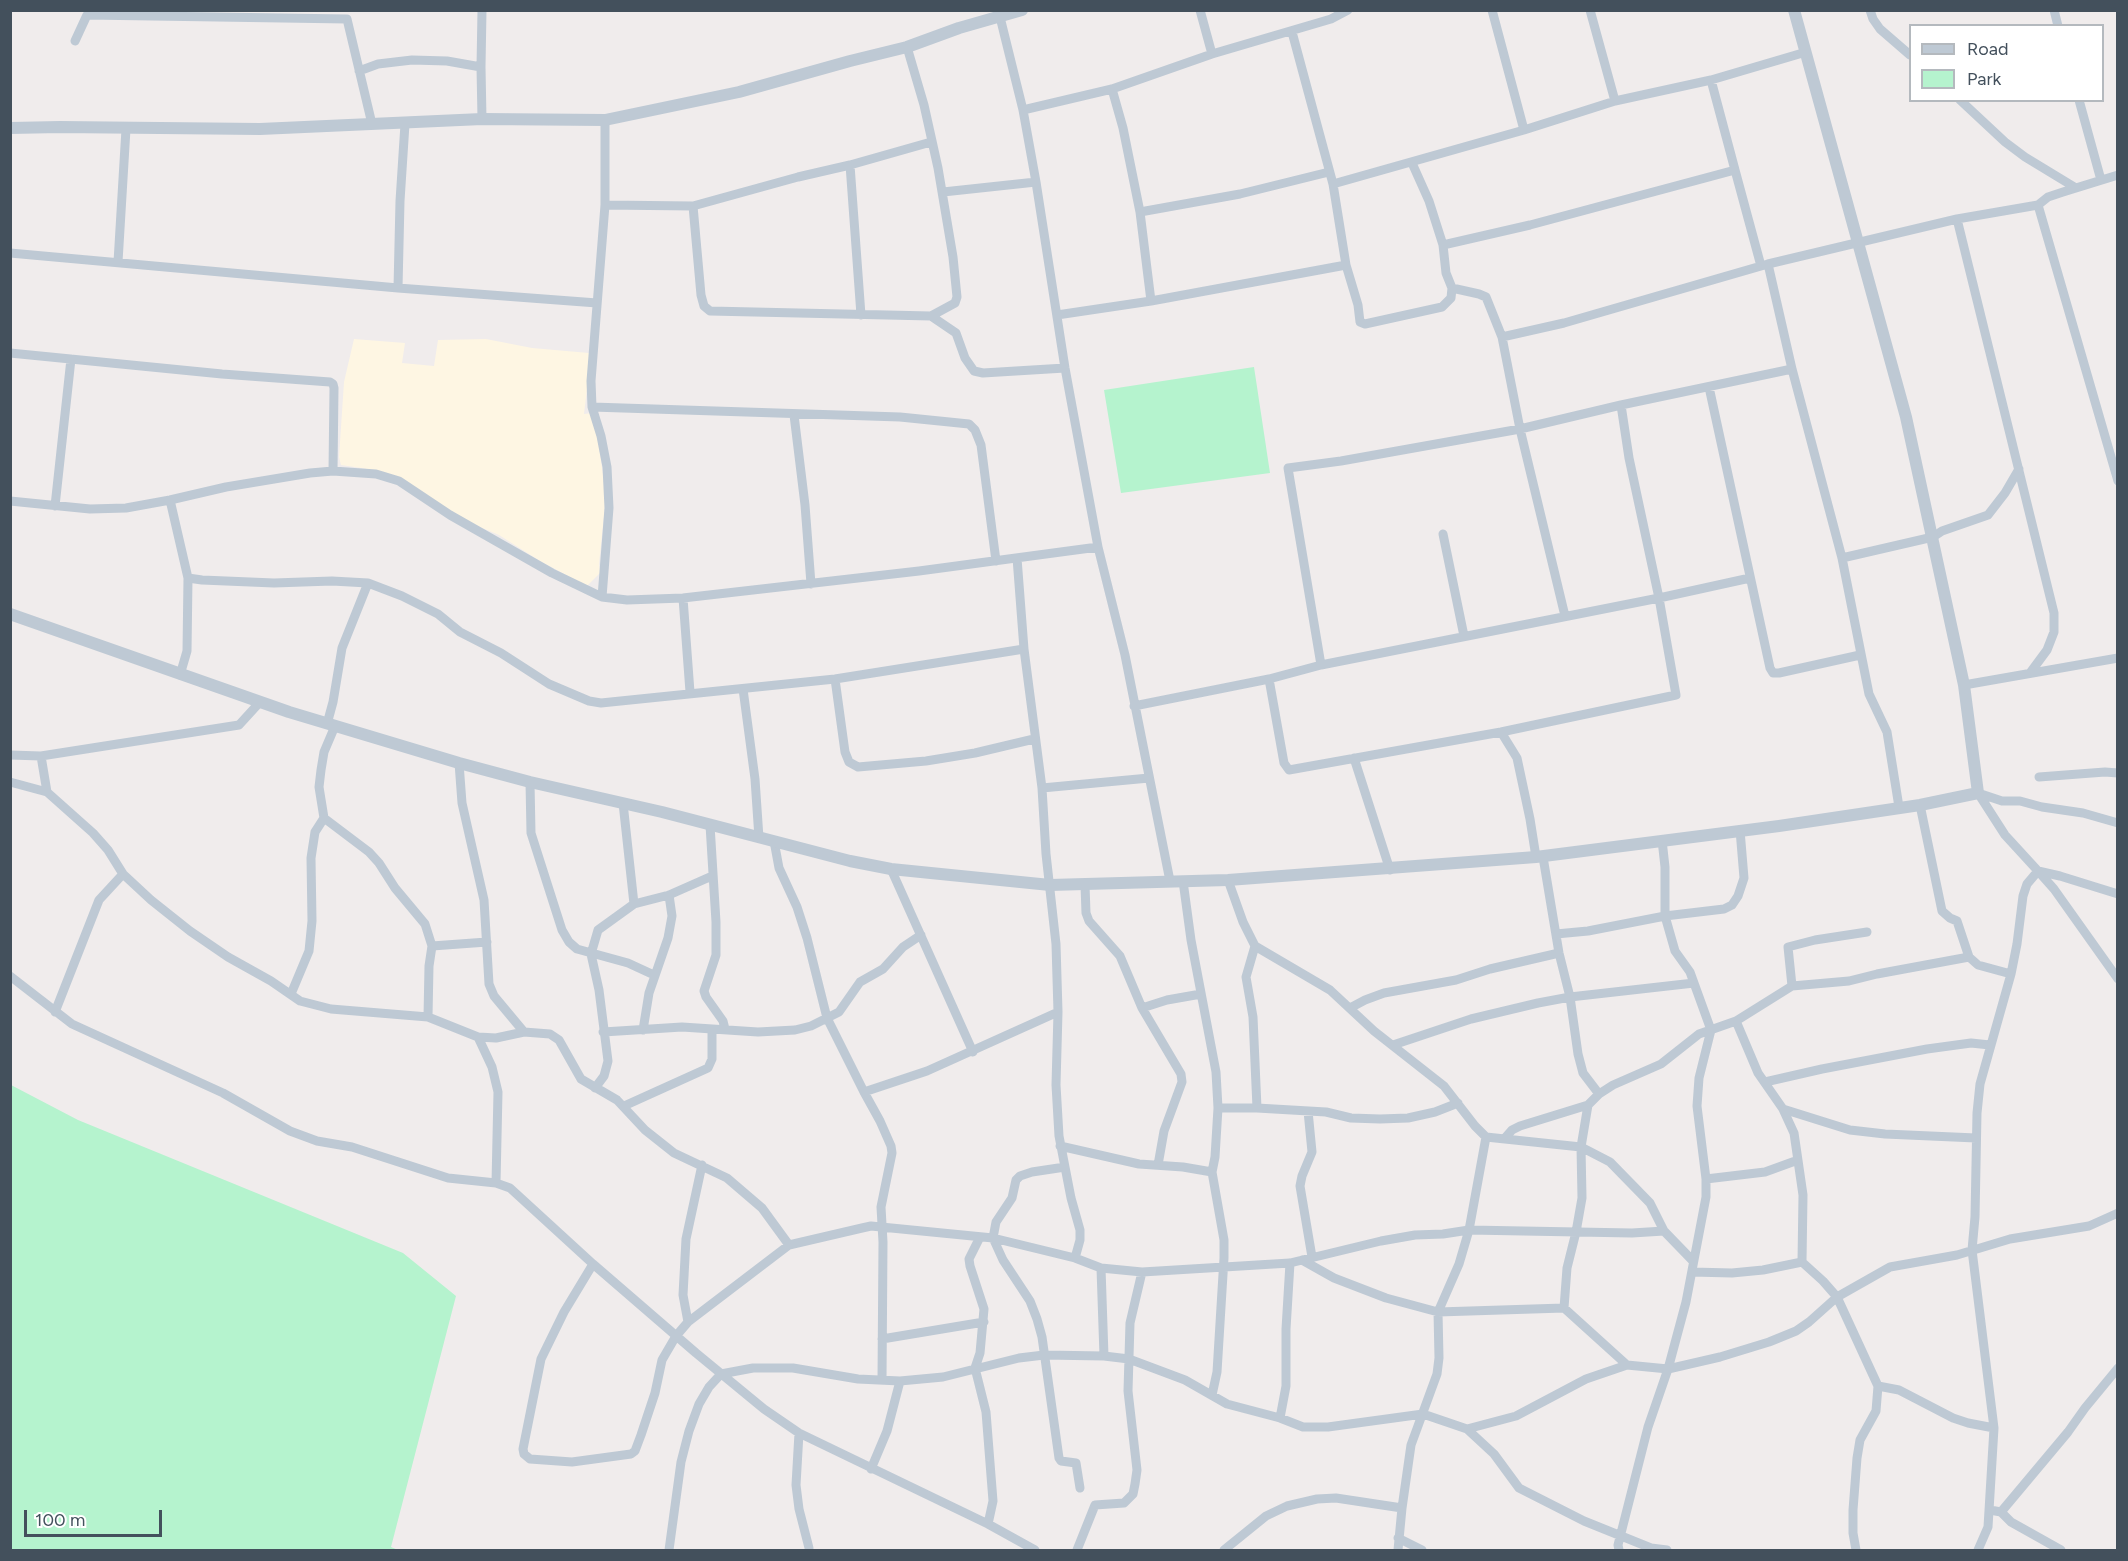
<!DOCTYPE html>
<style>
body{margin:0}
#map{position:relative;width:2128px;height:1561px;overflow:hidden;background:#f0ecec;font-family:Figtree,sans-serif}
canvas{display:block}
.frame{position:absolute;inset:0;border:12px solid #43505c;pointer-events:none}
.legend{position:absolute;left:1909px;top:24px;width:195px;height:78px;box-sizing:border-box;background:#fff;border:2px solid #b4b9be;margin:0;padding:8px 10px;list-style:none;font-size:18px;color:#43505c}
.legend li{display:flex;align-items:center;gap:12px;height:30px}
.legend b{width:30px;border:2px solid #b4b9be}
.scale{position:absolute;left:24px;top:1510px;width:138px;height:27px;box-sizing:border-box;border:3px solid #43505c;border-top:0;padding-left:8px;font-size:18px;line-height:21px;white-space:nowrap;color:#43505c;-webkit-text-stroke:4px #fff;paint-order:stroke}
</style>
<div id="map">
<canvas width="2128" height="1561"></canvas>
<div class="frame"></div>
<ul class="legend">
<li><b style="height:8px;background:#bec9d4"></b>Road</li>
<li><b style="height:16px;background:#b5f3ce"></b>Park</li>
</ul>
<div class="scale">100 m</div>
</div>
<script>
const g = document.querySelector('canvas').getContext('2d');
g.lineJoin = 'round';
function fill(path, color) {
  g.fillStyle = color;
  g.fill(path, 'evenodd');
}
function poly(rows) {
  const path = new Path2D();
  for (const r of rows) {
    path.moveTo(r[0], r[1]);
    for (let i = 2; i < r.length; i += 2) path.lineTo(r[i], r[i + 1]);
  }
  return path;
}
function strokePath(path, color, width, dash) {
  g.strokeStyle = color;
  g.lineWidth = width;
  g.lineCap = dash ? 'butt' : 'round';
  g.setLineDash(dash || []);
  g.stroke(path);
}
fill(poly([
 [354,339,405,343,402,363,434,366,438,340,486,339,532,348,589,353,590,364,584,414,592,413,598,440,606,496,599,564,600,573,587,586,540,561,499,535,449,514,417,489,368,469,341,465,339,457,344,382]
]), '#fef6e3');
fill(poly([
 [1254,367,1270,473,1121,493,1104,390],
 [11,1085,78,1120,403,1253,456,1296,391,1547,398,1550,11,1550]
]), '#b5f3ce');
strokePath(poly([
 [1200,10,1212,54],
 [1492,10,1524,130],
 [1590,10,1615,101],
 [1870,10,1873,19,1880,29,1910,55],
 [2054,10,2058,26],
 [1000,17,1023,110,1036,182,1065,368,1098,547,1125,655,1170,881],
 [1292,32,1333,184,1524,130,1615,101,1711,80,1806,52],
 [75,41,87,15,347,19,372,124],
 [907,47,924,105,938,168,953,257,957,297,955,303,931,316],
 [481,67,482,10],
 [359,71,378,64,412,60,447,61,481,67,482,119],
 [1112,89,1123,128,1140,212,1151,301],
 [1960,100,2005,142,2025,157,2076,188],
 [2079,100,2101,180],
 [1023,110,1112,89,1212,54,1331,19,1348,10],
 [1412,163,1429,201,1443,245,1530,225,1735,170,1711,80],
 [850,165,931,142],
 [1735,170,1761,266],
 [943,192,1036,182],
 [605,205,693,206,701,295,704,306,710,311,931,316,956,333,965,358,974,371,983,373,1065,368],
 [2038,205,2118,481],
 [693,206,798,177,850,165,861,315],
 [1140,212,1240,194,1329,172],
 [1957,219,2054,613,2054,632,2047,650,2030,673],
 [1443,245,1446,273,1452,288,1479,294,1486,297,1502,337],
 [10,253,398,288,400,201,405,124],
 [118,262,126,129],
 [1346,265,1358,305,1360,322,1365,324,1442,307,1451,298,1452,288],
 [398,288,597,303],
 [1057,315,1151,301,1346,265,1333,184],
 [10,353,222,374,330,382,333,384,334,388,333,471],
 [1792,369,1768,264,1957,219,2038,205,2048,197,2063,192,2118,175],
 [1709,387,1770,668,1773,673,1779,673,1860,655],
 [592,407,900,417,969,424,975,430,981,445,996,561],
 [794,415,805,505,811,584],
 [170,500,188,578,202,580,274,583,332,581,368,583,402,596,438,614,460,632,501,653,549,684,589,701,601,703,835,679,1024,649],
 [10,501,90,509,126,508,170,500,226,487,310,473,333,471,376,474,399,481,450,515,552,573,602,597,627,600,683,598,919,571,1098,547],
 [55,506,71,359],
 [1443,534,1464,636],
 [1017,558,1024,649,1042,788,1149,778],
 [1842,558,1933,537,1942,531,1988,515,2005,493,2019,469],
 [602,597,609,508,607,467,601,436,592,407,591,381,605,205,605,120],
 [683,598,690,692],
 [1565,616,1520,429,1502,337,1564,323,1768,264],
 [1321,665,1288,468,1341,461,1520,429,1621,405,1792,369,1842,558,1869,694,1887,732,1899,807],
 [180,675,187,651,188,578],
 [835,679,845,752,849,762,858,767,926,761,975,753,1034,739],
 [1269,679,1284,763,1289,770,1501,732,1676,695,1659,598,1629,458,1621,405],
 [1964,685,2118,658],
 [743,689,755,779,759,838],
 [1134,706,1269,679,1321,665,1659,598,1750,578],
 [327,724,333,702,342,648,368,583],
 [335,726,324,752,321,770,319,787,324,818,369,852,379,863,395,888,425,924,432,946,429,966,428,1017],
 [1501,732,1517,758,1530,819,1536,857],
 [10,755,41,756],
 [1354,758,1390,870],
 [459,763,462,803,484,900,489,984,494,996,524,1032],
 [2039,777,2105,772,2118,773],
 [10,782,47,792,93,833,108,850,123,874,151,900,190,931,228,957,271,981,300,1001,331,1009,428,1017,478,1037,496,1038,524,1032,550,1034,559,1040,581,1079,617,1100,645,1130,674,1153,727,1178,762,1208,789,1245],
 [530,782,531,833,562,930,569,942,577,949,628,963,654,975],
 [1042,788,1046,854,1056,944,1058,1012,1056,1085,1059,1136,1071,1198,1080,1230,1080,1240,1075,1258],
 [47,792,41,756,239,725,260,702],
 [1978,793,2002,801,2020,801,2042,807,2083,813,2118,823],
 [623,803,634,904],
 [1920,805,1942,911,1950,918,1957,921,1969,957,1978,965,2011,974],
 [710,825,716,922,716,955,704,991,706,997,723,1021,725,1029],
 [774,841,779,868,797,907,807,938,827,1018,864,1092,880,1121,891,1146,892,1153,881,1207,883,1242,882,1380],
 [1543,857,1559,953,1570,997,1578,1054,1583,1073,1599,1094],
 [891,869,973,1052],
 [2038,871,2054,889,2118,979],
 [2038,871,2060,876,2118,894],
 [1228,880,1243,922,1255,946,1330,990,1374,1031,1444,1086,1475,1126,1486,1137,1581,1147,1610,1162,1650,1203,1664,1231],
 [1183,881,1191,940,1216,1072,1218,1108,1215,1157,1212,1172,1224,1240,1224,1258,1217,1372,1212,1395],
 [1085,885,1086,913,1089,921,1120,956,1142,1008,1167,1000,1201,994],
 [1556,934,1588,931,1665,916,1724,909,1732,905,1738,896,1744,878,1740,830],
 [432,946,487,942],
 [1255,946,1246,977,1253,1017,1257,1108],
 [10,976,72,1024,223,1093,290,1131,317,1141,352,1147,448,1178,496,1183,510,1188,593,1264,696,1353,764,1409,799,1433,988,1524,1035,1550],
 [1792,986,1788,947,1815,940,1867,932],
 [291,994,309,951,312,921,311,858,315,832,324,818],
 [1142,1008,1181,1074,1182,1082,1164,1131,1158,1165],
 [1350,1008,1365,1000,1384,993,1456,980,1490,969,1559,953],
 [55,1012,99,900,123,874],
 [1736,1021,1758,1073,1783,1109,1794,1133,1803,1195,1802,1262,1823,1281,1837,1297,1878,1386,1876,1411,1860,1440,1857,1458,1853,1510,1853,1533,1856,1550],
 [643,1030,649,993,668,938,672,916,669,895],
 [603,1032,682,1027,758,1032,795,1030,811,1026,839,1012,860,982,883,969,903,947,921,935],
 [478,1037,492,1067,498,1092,496,1183],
 [1393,1045,1471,1019,1538,1003,1570,997,1694,983],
 [1765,1082,1822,1069,1927,1049,1971,1043,1990,1045],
 [595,1088,604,1076,608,1061,599,990,591,954,598,930,634,904,669,895,712,876],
 [864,1092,927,1071,1058,1012],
 [624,1106,708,1068,712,1059,712,1029],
 [1218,1108,1257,1108,1326,1112,1351,1118,1380,1119,1408,1118,1435,1112,1458,1103],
 [1783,1109,1850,1130,1885,1134,1976,1138],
 [1308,1111,1312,1152,1302,1176,1300,1186,1312,1257],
 [1505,1138,1512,1130,1520,1126,1588,1105],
 [1060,1146,1139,1164,1183,1167,1212,1172],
 [1065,1167,1032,1172,1020,1176,1016,1180,1012,1198,996,1222,993,1238,1003,1260,1030,1301,1037,1319,1042,1337,1059,1458,1061,1461,1076,1463,1080,1488],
 [1706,1179,1765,1172,1798,1160],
 [980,1237,969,1259,970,1266,984,1309,980,1353,975,1368,986,1412,993,1501,988,1524],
 [1302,1260,1334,1278,1386,1298,1438,1312,1564,1308,1627,1365,1668,1369,1720,1357,1769,1342,1796,1331,1809,1322,1837,1297,1890,1267,1957,1255,2010,1239,2089,1226,2118,1213],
 [593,1264,564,1312,541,1359,523,1449,524,1454,530,1459,572,1462,631,1454,635,1451,641,1435,655,1393,662,1360,676,1336,688,1322,789,1245,862,1228,871,1226,993,1238,1075,1258,1101,1268,1142,1272,1290,1263,1381,1241,1415,1235,1443,1234,1469,1230,1632,1233,1664,1231,1693,1261],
 [1101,1268,1104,1356],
 [1692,1272,1732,1273,1763,1270,1802,1262],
 [1564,1308,1567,1268,1576,1232,1582,1198,1581,1147,1588,1105,1599,1094,1613,1085,1661,1064,1699,1034,1736,1021,1792,986,1849,981,1877,974,1969,957],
 [688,1322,683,1295,686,1239,702,1165],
 [882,1339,984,1322],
 [1878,1386,1899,1390,1953,1418,1968,1423,1994,1428],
 [1280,1418,1286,1386,1286,1329,1290,1263],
 [1467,1429,1494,1454,1519,1488,1584,1521,1651,1548,1667,1550],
 [799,1433,796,1485,799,1509,809,1548],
 [871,1469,887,1431,900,1381],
 [1990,1510,2001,1512,2068,1432,2085,1408,2118,1368],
 [2001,1512,2011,1522,2061,1550],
 [1398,1538,1422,1550],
 [669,1550,681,1462,689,1431,699,1404,709,1387,721,1374,753,1368,793,1368,858,1379,900,1381,943,1377,1019,1358,1044,1355,1104,1356,1129,1359,1185,1380,1227,1404,1280,1418,1303,1427,1328,1427,1423,1414,1467,1429,1516,1416,1586,1379,1627,1365],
 [1077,1550,1095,1505,1124,1503,1133,1494,1135,1484,1137,1470,1128,1391,1130,1323,1142,1272],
 [1224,1550,1266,1516,1287,1506,1317,1499,1336,1498,1402,1508],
 [1398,1550,1402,1508,1411,1445,1437,1374,1439,1358,1438,1312,1459,1264,1469,1230,1486,1137],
 [1619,1550,1618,1545,1648,1427,1668,1369,1686,1302,1706,1197,1706,1179,1697,1106,1699,1078,1711,1030,1690,972,1675,951,1665,916,1665,867,1662,840],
 [1978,1550,1988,1527,1994,1428,1972,1250,1975,1217,1977,1113,1980,1084,2011,974,2017,944,2023,896,2027,884,2038,871,2005,835,1978,793]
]), '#bec9d4', 9);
strokePath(poly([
 [10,128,60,127,260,129,482,119,605,120,739,92,850,61,907,47,959,28,1022,10],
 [10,614,289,712,459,763,530,782,662,812,850,861,891,869,1050,885,1228,880,1536,857,1779,826,1920,805,1978,793,1964,685,1906,417,1794,10]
]), '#bec9d4', 12);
</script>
